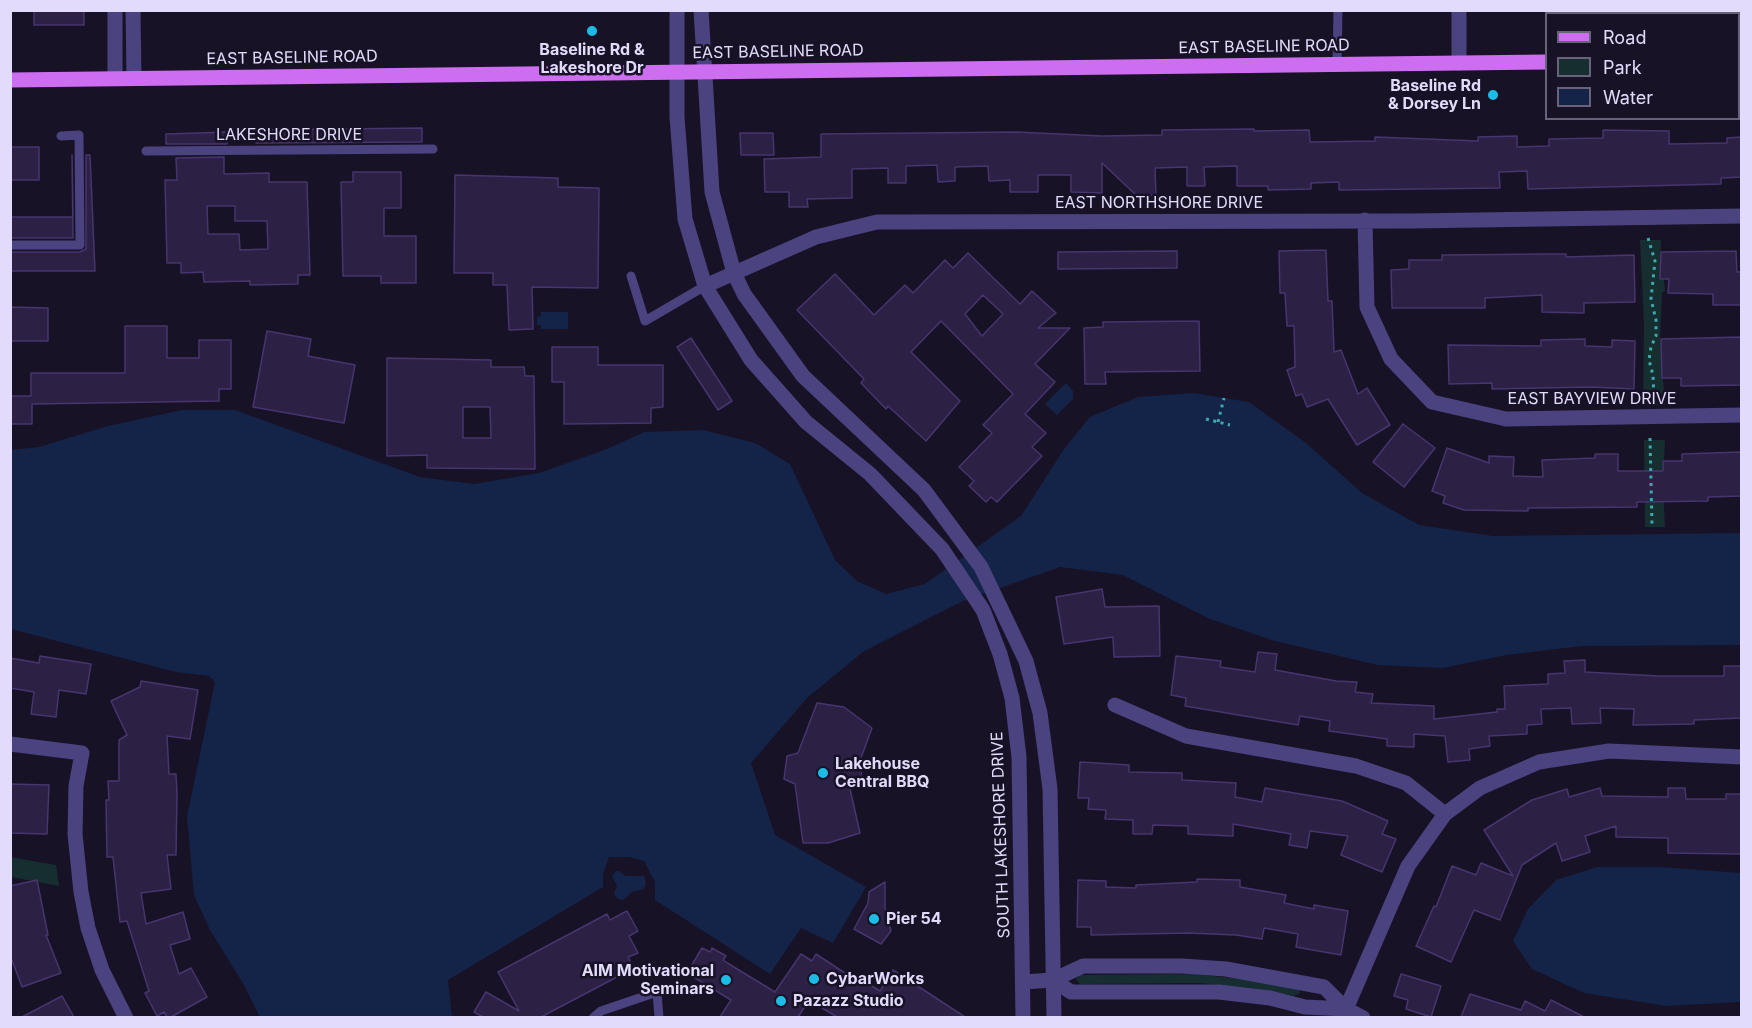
<!DOCTYPE html>
<style>
body{margin:0}
#map{position:relative;width:1752px;height:1028px;overflow:hidden;background:#181226;font-family:Inter,sans-serif}
canvas{display:block}
.frame{position:absolute;inset:0;border:12px solid #e2dbfb;pointer-events:none}
.legend{position:absolute;left:1545px;top:12px;width:195px;height:108px;box-sizing:border-box;background:#181226;border:2px solid #69627b;margin:0;padding:8px 10px;list-style:none;font-size:18px;color:#e2dbfb}
.legend li{display:flex;align-items:center;gap:12px;height:30px}
.legend b{width:30px;border:2px solid #69627b}
</style>
<div id="map">
<canvas width="1752" height="1028"></canvas>
<div class="frame"></div>
<ul class="legend">
<li><b style="height:8px;background:#cd6ef0"></b>Road</li>
<li><b style="height:16px;background:#162e30"></b>Park</li>
<li><b style="height:16px;background:#142348"></b>Water</li>
</ul>
</div>
<script>
const g = document.querySelector('canvas').getContext('2d');
g.lineJoin = 'round';
function fill(path, color) {
  g.fillStyle = color;
  g.fill(path, 'evenodd');
}
function poly(rows) {
  const path = new Path2D();
  for (const r of rows) {
    path.moveTo(r[0], r[1]);
    for (let i = 2; i < r.length; i += 2) path.lineTo(r[i], r[i + 1]);
  }
  return path;
}
function strokePath(path, color, width, dash) {
  g.strokeStyle = color;
  g.lineWidth = width;
  g.lineCap = dash ? 'butt' : 'round';
  g.setLineDash(dash || []);
  g.stroke(path);
}
function label(font, color, halo, rows, align = 'center') {
  g.font = font + ' Inter,sans-serif';
  g.lineWidth = 5;
  g.setLineDash([]);
  g.textBaseline = 'middle';
  g.strokeStyle = halo;
  g.fillStyle = color;
  for (const [text, x, y, turn = 0] of rows) {
    g.save();
    g.translate(x, y);
    g.rotate((+turn || 0) * Math.PI / 180);
    g.textAlign = isNaN(turn) ? turn : align;
    if (halo) g.strokeText(text, 0, 0);
    g.fillText(text, 0, 0);
    g.restore();
  }
}
fill(poly([
 [1640,240,1661,240,1660,279,1664,280,1665,291,1662,292,1660,338,1665,405,1643,406,1644,324],
 [1644,440,1665,440,1664,460,1662,460,1665,527,1645,527],
 [10,857,56,865,59,886,11,877],
 [1193,974,1250,980,1299,990,1300,993,1294,996,1253,988,1199,983,1080,984,1076,979,1080,975]
]), '#162e30');
fill(poly([
 [540,312,568,312,568,329,541,329,541,325,537,325,537,317,541,316],
 [1066,383,1073,391,1073,399,1057,415,1045,404],
 [1193,393,1249,402,1306,443,1362,493,1419,525,1493,536,1741,533,1741,645,1582,646,1506,655,1443,668,1378,665,1275,641,1210,619,1123,575,1060,567,963,601,864,651,807,698,751,763,775,835,866,887,833,943,801,928,770,974,655,900,655,882,644,861,629,857,609,857,603,874,603,887,448,980,452,1017,260,1017,244,985,210,930,194,895,187,816,215,682,209,676,176,672,11,629,10,450,39,447,108,426,182,410,235,410,420,477,474,484,539,473,607,449,644,432,703,430,755,443,790,464,835,560,857,581,886,594,925,584,1021,516,1064,449,1090,417,1138,397],
 [1597,867,1660,867,1741,873,1741,1002,1667,1006,1584,993,1532,969,1513,941,1528,909,1556,880],
 [619,871,626,876,644,876,646,883,644,889,632,892,623,900,618,899,614,894,617,885,612,877,616,871]
]), '#142348');
const building = poly([
 [34,10,84,10,84,25,34,25,34,10],
 [422,128,422,142,256,143,256,130,422,128],
 [1254,129,1254,131,1309,130,1310,142,1375,141,1375,137,1478,141,1478,137,1517,136,1517,147,1549,146,1549,139,1603,138,1603,130,1669,131,1669,144,1727,143,1727,138,1742,137,1742,177,1721,178,1721,184,1528,189,1527,171,1499,172,1500,188,1339,190,1339,182,1311,183,1311,189,1268,190,1268,186,1237,186,1237,166,1204,167,1205,186,1187,186,1187,167,1155,168,1156,195,1136,195,1102,163,1102,193,1071,192,1071,175,1038,175,1038,192,1010,192,1010,180,989,181,988,166,955,167,955,181,938,182,937,165,906,166,906,183,888,183,888,168,852,169,852,198,807,199,808,207,789,207,789,192,765,192,764,159,821,157,821,134,1016,132,1102,136,1162,135,1162,130,1254,129],
 [227,132,227,144,166,144,166,134,227,132],
 [740,133,773,133,774,155,741,155,740,133],
 [10,147,39,147,39,180,10,180,10,147],
 [72,155,73,238,10,238,10,217,73,217,72,155],
 [86,155,90,155,95,271,10,271,10,252,80,252,86,249,86,155],
 [224,157,224,174,269,173,269,182,307,182,310,275,298,275,298,284,250,285,250,281,204,282,203,272,181,273,181,263,167,263,165,180,177,180,176,158,224,157],
 [207,206,235,206,235,221,267,221,268,249,240,250,239,234,208,234,207,206],
 [353,172,401,172,401,208,384,208,384,236,416,236,416,283,381,283,381,276,343,276,341,182,353,182,353,172],
 [455,175,558,178,558,187,599,188,598,288,532,287,533,329,509,330,507,285,493,285,493,273,454,273,455,175],
 [1326,250,1328,301,1332,301,1334,352,1341,350,1358,394,1367,388,1390,425,1357,445,1328,399,1307,407,1302,394,1296,396,1287,370,1295,367,1294,326,1287,326,1285,293,1280,293,1279,251,1326,250],
 [1177,251,1177,268,1058,269,1058,252,1177,251],
 [1736,251,1737,272,1742,272,1742,305,1713,305,1713,294,1668,293,1669,279,1660,279,1661,252,1736,251],
 [968,253,1020,304,1032,291,1056,313,1038,328,1070,328,1035,364,1055,382,1025,414,1046,433,1032,447,1042,456,997,502,991,497,986,502,969,486,974,481,959,467,992,433,983,425,1013,394,941,321,911,352,960,401,926,441,888,406,886,409,861,383,864,379,797,310,835,274,874,315,905,285,913,293,945,260,953,268,968,253],
 [983,295,1003,314,982,336,965,314,983,295],
 [1547,254,1566,254,1566,257,1634,255,1635,302,1584,303,1584,313,1542,312,1542,295,1485,298,1485,308,1392,308,1391,270,1409,269,1409,260,1442,260,1442,255,1547,254],
 [10,307,48,308,48,341,10,341,10,307],
 [1199,321,1200,371,1105,372,1106,384,1085,384,1084,328,1103,327,1103,322,1199,321],
 [125,326,167,326,167,358,199,358,199,340,231,340,231,389,219,389,219,401,32,404,32,424,10,424,10,396,31,396,31,373,125,373,125,326],
 [267,331,311,339,308,356,355,365,344,423,253,407,267,331],
 [1742,337,1742,385,1681,386,1681,378,1662,378,1661,339,1742,337],
 [691,338,732,401,718,410,677,347,691,338],
 [1585,339,1585,346,1612,347,1612,340,1635,341,1634,389,1591,387,1492,389,1492,383,1449,384,1448,345,1541,346,1541,340,1585,339],
 [552,347,598,347,598,365,663,365,663,407,651,408,651,423,564,424,564,382,552,382,552,347],
 [387,358,491,360,491,367,524,367,525,376,534,376,535,469,427,468,427,455,387,456,387,358],
 [463,407,490,407,491,438,463,438,463,407],
 [1403,424,1435,448,1404,487,1373,462,1403,424],
 [1447,448,1489,463,1489,456,1514,457,1513,476,1543,477,1542,460,1595,458,1595,454,1618,454,1618,471,1663,471,1663,461,1682,461,1682,454,1742,452,1742,496,1708,497,1708,501,1637,502,1637,507,1528,508,1528,511,1464,510,1443,503,1445,496,1432,491,1447,448],
 [1102,589,1105,607,1159,606,1160,656,1114,657,1113,637,1064,644,1056,597,1102,589],
 [1258,652,1277,654,1275,670,1336,681,1357,682,1355,692,1373,694,1371,703,1434,706,1434,719,1497,712,1497,709,1505,709,1504,686,1548,684,1548,674,1565,673,1564,661,1585,660,1585,672,1658,676,1724,676,1724,666,1742,666,1742,718,1694,720,1694,724,1633,725,1634,709,1600,708,1601,723,1572,724,1571,708,1541,709,1542,724,1527,725,1527,734,1489,736,1490,746,1469,749,1470,760,1448,762,1445,736,1414,734,1414,747,1387,746,1387,739,1329,731,1330,721,1300,716,1298,725,1185,706,1186,698,1171,695,1176,656,1221,661,1220,667,1255,672,1258,652],
 [40,656,91,664,86,694,59,690,56,717,31,714,34,692,10,688,10,658,39,663,40,656],
 [141,681,198,690,190,739,167,736,169,774,176,774,177,794,176,855,167,855,171,889,141,893,146,924,183,912,190,939,170,945,179,974,191,968,207,997,171,1017,167,1017,164,1012,157,1016,145,993,149,991,127,921,120,922,113,857,107,857,106,800,109,800,108,781,119,781,119,740,127,735,111,701,140,687,141,681],
 [817,703,844,707,872,728,858,766,862,768,860,785,850,789,860,833,828,843,803,843,795,784,784,779,787,756,798,753,817,703],
 [1080,762,1129,765,1129,772,1182,773,1182,780,1236,783,1235,797,1262,802,1265,788,1342,801,1388,821,1382,834,1396,839,1382,872,1341,855,1348,836,1310,831,1307,848,1289,845,1291,834,1233,824,1233,836,1188,834,1188,826,1153,825,1152,834,1133,834,1133,820,1105,819,1106,810,1088,809,1089,798,1078,798,1080,762],
 [10,784,49,785,47,834,10,833,10,784],
 [1600,788,1602,796,1668,797,1668,788,1685,788,1686,799,1726,799,1726,794,1742,794,1742,854,1668,853,1668,838,1616,837,1616,826,1585,836,1590,852,1562,861,1556,843,1522,865,1500,920,1474,910,1451,962,1416,946,1434,906,1436,907,1452,866,1476,875,1481,863,1513,876,1484,830,1532,800,1567,789,1569,797,1600,788],
 [1197,879,1240,880,1240,887,1286,895,1284,903,1314,909,1314,905,1348,911,1341,955,1296,947,1298,934,1264,928,1262,939,1236,935,1188,933,1091,935,1091,927,1077,927,1078,880,1106,881,1106,887,1136,888,1136,885,1197,882,1197,879],
 [37,880,48,935,46,935,61,973,22,987,10,955,10,886,37,880],
 [885,882,885,908,891,931,881,944,854,929,868,903,869,892,885,882],
 [627,911,638,931,629,936,638,953,628,957,634,968,541,1017,483,1017,474,1012,486,992,519,1011,498,972,607,914,610,920,627,911],
 [702,948,710,952,712,948,726,956,723,960,729,964,775,992,801,954,812,961,816,954,857,981,859,978,880,991,893,970,965,1017,837,1017,809,1000,798,1017,720,1017,731,1000,687,973,702,948],
 [1401,974,1441,986,1431,1017,1406,1009,1408,1000,1394,996,1401,974],
 [1470,994,1521,1010,1525,1001,1545,1011,1551,1000,1584,1017,1461,1017,1470,994],
 [62,996,74,1017,22,1017,62,996]
]);
fill(building, '#2c2045');
strokePath(building, '#47356f', 1.5);
strokePath(poly([
 [1648,238,1655,261,1651,299,1656,320,1656,336,1651,347,1649,360,1653,375,1654,400],
 [1206,419,1230,425],
 [1218,422,1224,398],
 [1650,438,1652,525]
]), '#3da8ae', 3, [3, 4.5]);
strokePath(poly([
 [1337,64,1338,10],
 [146,151,433,149],
 [10,245,80,245,79,135,61,136],
 [631,276,645,321,705,286],
 [593,1018,601,1011,657,992,659,1018]
]), '#4b4280', 9);
strokePath(poly([
 [133,10,134,78],
 [1459,63,1459,10],
 [115,78,115,10],
 [1365,220,1367,307,1391,359,1432,402,1506,419,1742,415],
 [705,286,816,237,877,222,1411,221,1742,216],
 [1115,705,1186,736,1356,766,1406,783,1445,814],
 [10,744,82,753,76,786,75,834,81,892,88,928,102,970,126,1018],
 [1053,980,1071,992,1219,992,1270,998,1305,1007,1346,1009,1363,1018],
 [1023,982,1053,980,1083,966,1182,966,1226,969,1324,987,1346,1009],
 [1346,1009,1408,866,1445,814,1480,788,1539,762,1609,751,1742,757]
]), '#4b4280', 15);
strokePath(poly([
 [677,10,677,117,685,219,705,286,751,360,806,422,870,474,942,549,983,610,1000,654,1012,698,1019,757,1023,1018],
 [701,10,712,192,734,273,744,294,803,376,924,490,981,567,1026,661,1040,713,1050,789,1054,1018]
]), '#4b4280', 15);
strokePath(poly([
 [1738,59,1742,59],
 [10,80,1546,62]
]), '#cd6ef0', 15);
for (const [x, y, r, color] of [
 [592,31,6,"#1bbde7"],
 [1493,95,6,"#1bbde7"],
 [823,773,6,"#1bbde7"],
 [874,919,6,"#1bbde7"],
 [814,979,6,"#1bbde7"],
 [726,980,6,"#1bbde7"],
 [781,1001,6,"#1bbde7"]
]) {
  const dot = new Path2D();
  dot.arc(x, y, r, 0, 2 * Math.PI);
  g.fillStyle = color;
  g.fill(dot);
  strokePath(dot, '#181226', 2);
}
label('16px', '#e2dbfb', '#181226', [
 ["EAST BASELINE ROAD",1264,47,-1],
 ["EAST BASELINE ROAD",778,52,-1],
 ["EAST BASELINE ROAD",292,58,-1],
 ["LAKESHORE DRIVE",289,135],
 ["EAST NORTHSHORE DRIVE",1159,203],
 ["EAST BAYVIEW DRIVE",1592,399],
 ["SOUTH LAKESHORE DRIVE",1001,835,-92]
]);
label('bold 16px', '#e2dbfb', '#181226', [
 ["Baseline Rd &",592,50,"center"],
 ["Lakeshore Dr",592,68,"center"],
 ["Baseline Rd",1481,86,"right"],
 ["& Dorsey Ln",1481,104,"right"],
 ["Lakehouse",835,764],
 ["Central BBQ",835,782],
 ["Pier 54",886,919],
 ["AIM Motivational",714,971,"right"],
 ["Seminars",714,989,"right"],
 ["CybarWorks",826,979],
 ["Pazazz Studio",793,1001]
], 'left');
</script>
